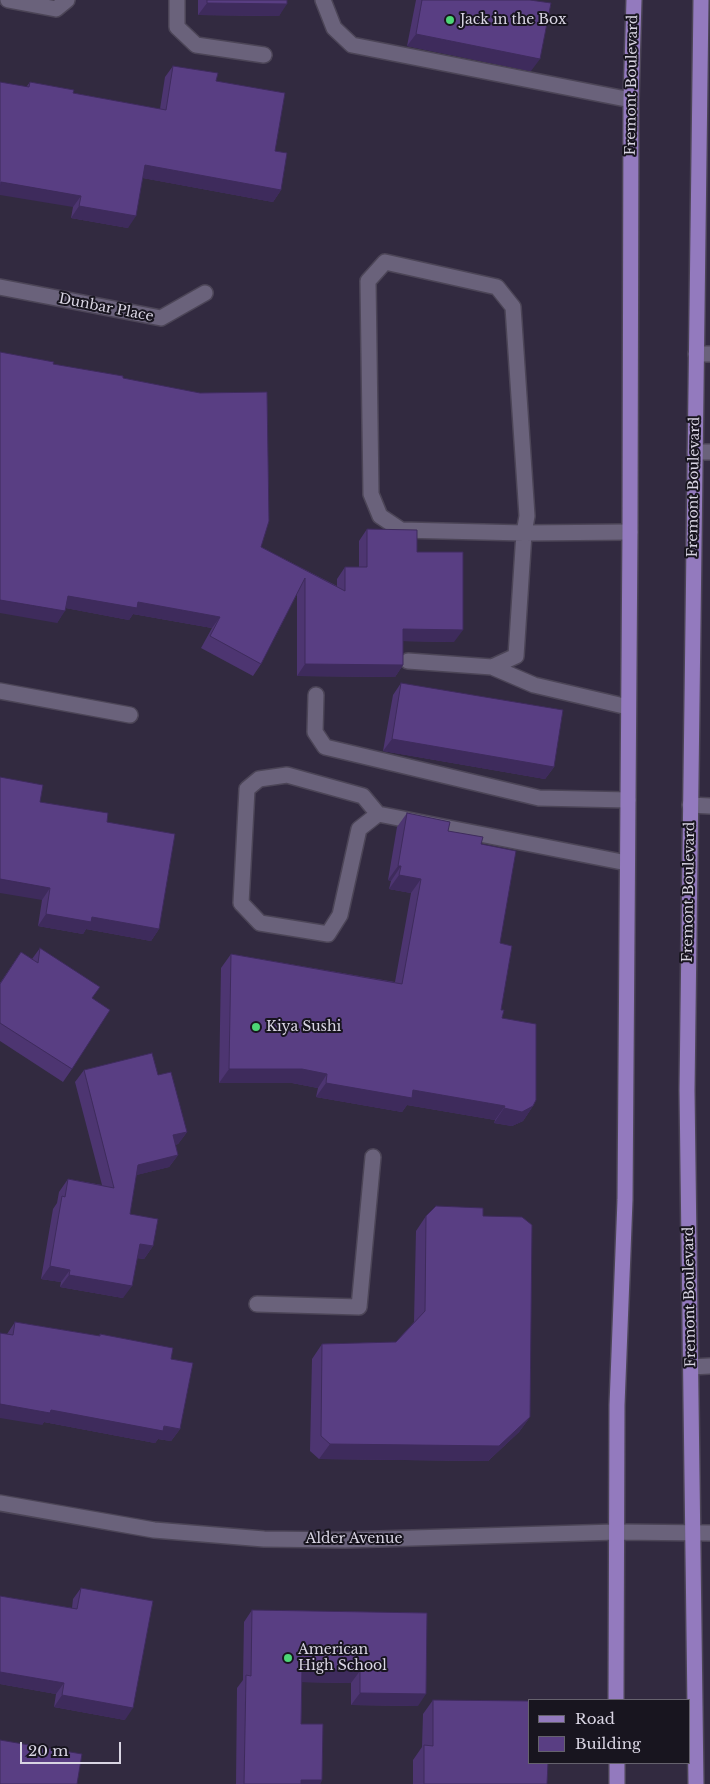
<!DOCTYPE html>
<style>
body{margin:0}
#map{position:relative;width:710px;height:1784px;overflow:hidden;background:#322a40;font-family:"Libre Baskerville",serif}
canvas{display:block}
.legend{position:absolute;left:528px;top:1699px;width:162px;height:65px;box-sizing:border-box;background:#18151f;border:1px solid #65626d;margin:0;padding:6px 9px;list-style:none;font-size:15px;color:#d9d5e3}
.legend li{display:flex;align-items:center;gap:10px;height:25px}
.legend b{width:25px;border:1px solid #65626d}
.scale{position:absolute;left:20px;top:1742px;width:101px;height:22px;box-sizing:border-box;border:2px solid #d9d5e3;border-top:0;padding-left:6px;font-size:15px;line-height:18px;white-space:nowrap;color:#d9d5e3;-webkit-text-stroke:4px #18151f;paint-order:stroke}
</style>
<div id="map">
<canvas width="710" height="1784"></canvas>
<ul class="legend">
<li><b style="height:6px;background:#937abe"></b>Road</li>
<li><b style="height:14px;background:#593e83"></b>Building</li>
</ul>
<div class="scale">20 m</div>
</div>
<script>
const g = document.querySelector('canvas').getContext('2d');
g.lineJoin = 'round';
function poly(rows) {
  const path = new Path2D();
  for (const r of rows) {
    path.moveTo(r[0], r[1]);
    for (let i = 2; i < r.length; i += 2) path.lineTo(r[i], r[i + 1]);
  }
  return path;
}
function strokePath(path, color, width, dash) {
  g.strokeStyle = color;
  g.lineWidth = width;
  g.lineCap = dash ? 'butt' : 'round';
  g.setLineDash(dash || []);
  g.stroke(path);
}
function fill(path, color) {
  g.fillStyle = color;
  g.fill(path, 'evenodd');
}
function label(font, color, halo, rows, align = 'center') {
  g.font = font + ' "Libre Baskerville",serif';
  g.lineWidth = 4;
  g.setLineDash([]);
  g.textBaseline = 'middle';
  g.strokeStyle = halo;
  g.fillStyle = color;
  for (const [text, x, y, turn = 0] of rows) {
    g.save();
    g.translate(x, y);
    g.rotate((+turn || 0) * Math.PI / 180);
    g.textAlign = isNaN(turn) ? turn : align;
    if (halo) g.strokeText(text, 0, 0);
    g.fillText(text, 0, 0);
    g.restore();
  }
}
const minor = poly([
 [8,0,56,9,67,0],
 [177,0,177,27,196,45,264,55],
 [323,0,334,28,352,45,631,100],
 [385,262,497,287,513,307,527,516,524,533,401,530,380,516,371,494,368,281,385,262],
 [0,287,161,318,205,293],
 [696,354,710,354],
 [695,452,710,452],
 [408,661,492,667,516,656,524,533,630,532],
 [492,667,534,685,628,707],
 [0,691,130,715],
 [316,695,315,732,325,747,539,798,628,800],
 [690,805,710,806],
 [378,814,363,796,287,775,259,779,247,789,241,903,260,923,328,934,340,915,359,829,378,814,627,863],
 [257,1304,359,1307,373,1157],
 [691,1367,710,1366],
 [0,1503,154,1530,264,1539,345,1540,616,1532,710,1533]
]);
const major = poly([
 [616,1700,617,1405,625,1200,630,532,631,100,634,0],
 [617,1763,617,1784],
 [696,1784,687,1090,701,0]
]);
strokePath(minor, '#4c4557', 18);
strokePath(major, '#4c4557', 18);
strokePath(minor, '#6a627b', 15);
strokePath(major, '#937abe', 15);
fill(poly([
 [198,0,287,0,279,16,198,15],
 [416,0,530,0,531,71,407,46],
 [173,66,216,81,275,151,281,190,273,202,143,178,128,228,71,218,73,207,27,86,30,82,73,93,160,109,165,77],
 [53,364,123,378,261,547,337,586,337,579,345,567,359,567,359,541,367,529,417,552,454,642,403,641,403,665,395,677,297,676,297,594,261,664,253,676,201,648,212,628,133,614,129,620,66,608,57,623],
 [401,683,554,767,545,779,383,751,393,695],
 [40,802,107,822,159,929,151,941,86,929,83,934,38,926,42,900],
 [407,813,448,831,481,844,500,943,501,1010,502,1018,533,1106,523,1121,512,1126,494,1123,495,1120,407,1105,402,1112,316,1097,318,1088,292,1083,219,1083,221,968,231,954,395,982,411,893,389,889,391,881,388,880,397,827],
 [40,948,92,998,72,1069,63,1082,0,1041,0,983,21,952,32,959],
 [84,1070,158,1075,187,1132,178,1144,175,1145,178,1155,169,1167,136,1175,130,1214,153,1246,144,1259,137,1258,123,1298,60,1287,61,1282,41,1279,53,1209,57,1203,59,1192,68,1179,102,1185,75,1082],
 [426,1216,483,1216,530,1417,519,1432,488,1461,319,1459,310,1451,312,1359,322,1344,396,1342,414,1322,416,1231],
 [15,1322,99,1336,100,1334,171,1359,180,1429,171,1441,158,1439,155,1443,44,1422,42,1425,7,1334],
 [81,1588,125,1720,54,1707,56,1694,0,1684,0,1596,72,1608,73,1599],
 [252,1610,427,1613,418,1706,351,1705,351,1683,302,1682,301,1724,322,1780,320,1784,236,1784,237,1688,243,1680,244,1622],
 [433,1700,547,1784,413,1784,413,1760,422,1747,423,1714]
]), '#4d3571');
fill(poly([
 [207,3,287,4,279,16,198,15],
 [416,34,540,59,531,71,407,46],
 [145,165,281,190,273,202,137,177],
 [1,182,81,196,73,207,0,195,0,184],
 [79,206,136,216,128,228,71,218],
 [68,596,138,602,220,617,212,628,133,614,129,620,60,607],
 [0,600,65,611,57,623,0,613],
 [403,629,463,630,454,642,395,641],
 [305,664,403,665,395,677,297,676],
 [392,739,554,767,545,779,383,751],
 [398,866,401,866,391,881,388,880],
 [399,875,421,879,411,893,389,889],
 [0,879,50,888,42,900,0,893],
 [46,914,92,917,159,929,151,941,86,929,83,934,38,926],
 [229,1069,302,1069,327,1074,318,1088,292,1083,219,1083],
 [326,1083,413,1090,505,1106,495,1120,407,1105,402,1112,316,1097],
 [533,1106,523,1121,512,1126,494,1123,504,1108],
 [187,1132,178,1144,164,1147,173,1135],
 [178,1155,169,1167,129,1177,138,1165],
 [140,1244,153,1246,144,1259,131,1257],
 [50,1266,70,1270,61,1282,41,1279],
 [69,1275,132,1286,123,1298,60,1287],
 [0,1404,51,1410,180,1429,171,1441,158,1439,155,1443,44,1422,42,1425,0,1418],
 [530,1417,519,1432,488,1461,319,1459,330,1444],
 [302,1669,360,1671,351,1683,294,1682],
 [0,1672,64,1683,56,1694,0,1684],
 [360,1693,426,1694,418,1706,351,1705],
 [62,1695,133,1708,125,1720,54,1707],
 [301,1780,322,1780,320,1784,298,1784]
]), '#3e2b5c');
const building = poly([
 [207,0,287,0,287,4,207,3,207,0],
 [422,0,530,0,551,3,540,59,416,34,422,0],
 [173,66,218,73,216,81,285,93,275,151,287,153,281,190,145,165,136,216,79,206,81,196,1,182,0,190,0,82,29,87,30,82,74,90,73,93,166,110,173,66],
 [0,352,54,362,53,364,123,376,123,378,200,393,267,392,269,521,261,547,345,591,345,567,367,567,367,529,417,530,417,552,463,552,463,630,403,629,403,665,305,664,305,578,261,664,210,636,220,617,138,602,137,608,68,596,65,611,0,600,0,352],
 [401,683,563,710,554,767,392,739,401,683],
 [0,777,43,785,40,802,108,813,107,822,175,834,159,929,92,917,91,922,46,914,50,888,0,879,0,777],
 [407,813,450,822,448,831,483,837,481,844,516,851,500,943,512,946,501,1010,504,1010,502,1018,536,1024,536,1100,533,1106,522,1112,504,1108,505,1106,413,1090,412,1098,326,1083,327,1074,302,1069,229,1069,231,954,402,984,421,879,399,875,401,866,398,866,407,813],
 [40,948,100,987,92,998,110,1010,72,1069,0,1023,0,984,21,952,38,963,40,948],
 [152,1053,158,1075,171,1072,187,1132,173,1135,178,1155,138,1165,130,1214,158,1219,153,1246,140,1244,132,1286,69,1275,70,1270,50,1266,62,1196,65,1197,68,1179,114,1188,84,1070,152,1053],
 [436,1206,483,1208,483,1216,522,1217,532,1225,530,1417,499,1446,330,1444,321,1436,322,1344,396,1342,425,1311,426,1216,436,1206],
 [15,1322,100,1336,100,1334,173,1348,171,1359,193,1363,180,1429,164,1426,163,1431,51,1410,50,1413,0,1404,0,1333,13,1335,15,1322],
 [81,1588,153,1601,133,1708,62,1695,64,1683,0,1672,0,1596,77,1609,81,1588],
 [252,1610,427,1613,426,1694,360,1693,360,1671,302,1669,301,1724,323,1724,322,1780,301,1780,301,1784,244,1784,246,1675,251,1676,252,1610],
 [433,1700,529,1701,529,1763,548,1763,547,1784,424,1784,424,1745,433,1746,433,1700],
 [0,1740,82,1754,77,1784,0,1784,0,1740]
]);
fill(building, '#593e83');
strokePath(building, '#3e2b5c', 1);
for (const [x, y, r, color] of [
 [450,20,5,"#4dd676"],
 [256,1027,5,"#4dd676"],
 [288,1658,5,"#4dd676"]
]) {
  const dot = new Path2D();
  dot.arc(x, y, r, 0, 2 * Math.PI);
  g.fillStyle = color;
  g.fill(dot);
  strokePath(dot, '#18151f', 2);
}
label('14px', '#d9d5e3', '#18151f', [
 ["Jack in the Box",460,20],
 ["Kiya Sushi",266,1027],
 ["American",298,1650],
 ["High School",298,1666]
], 'left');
label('14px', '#d9d5e3', '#18151f', [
 ["Fremont Boulevard",632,85,-89],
 ["Dunbar Place",106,308,11],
 ["Fremont Boulevard",694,487,-89],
 ["Fremont Boulevard",689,892,-89],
 ["Fremont Boulevard",690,1297,-91],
 ["Alder Avenue",354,1539]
]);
</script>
